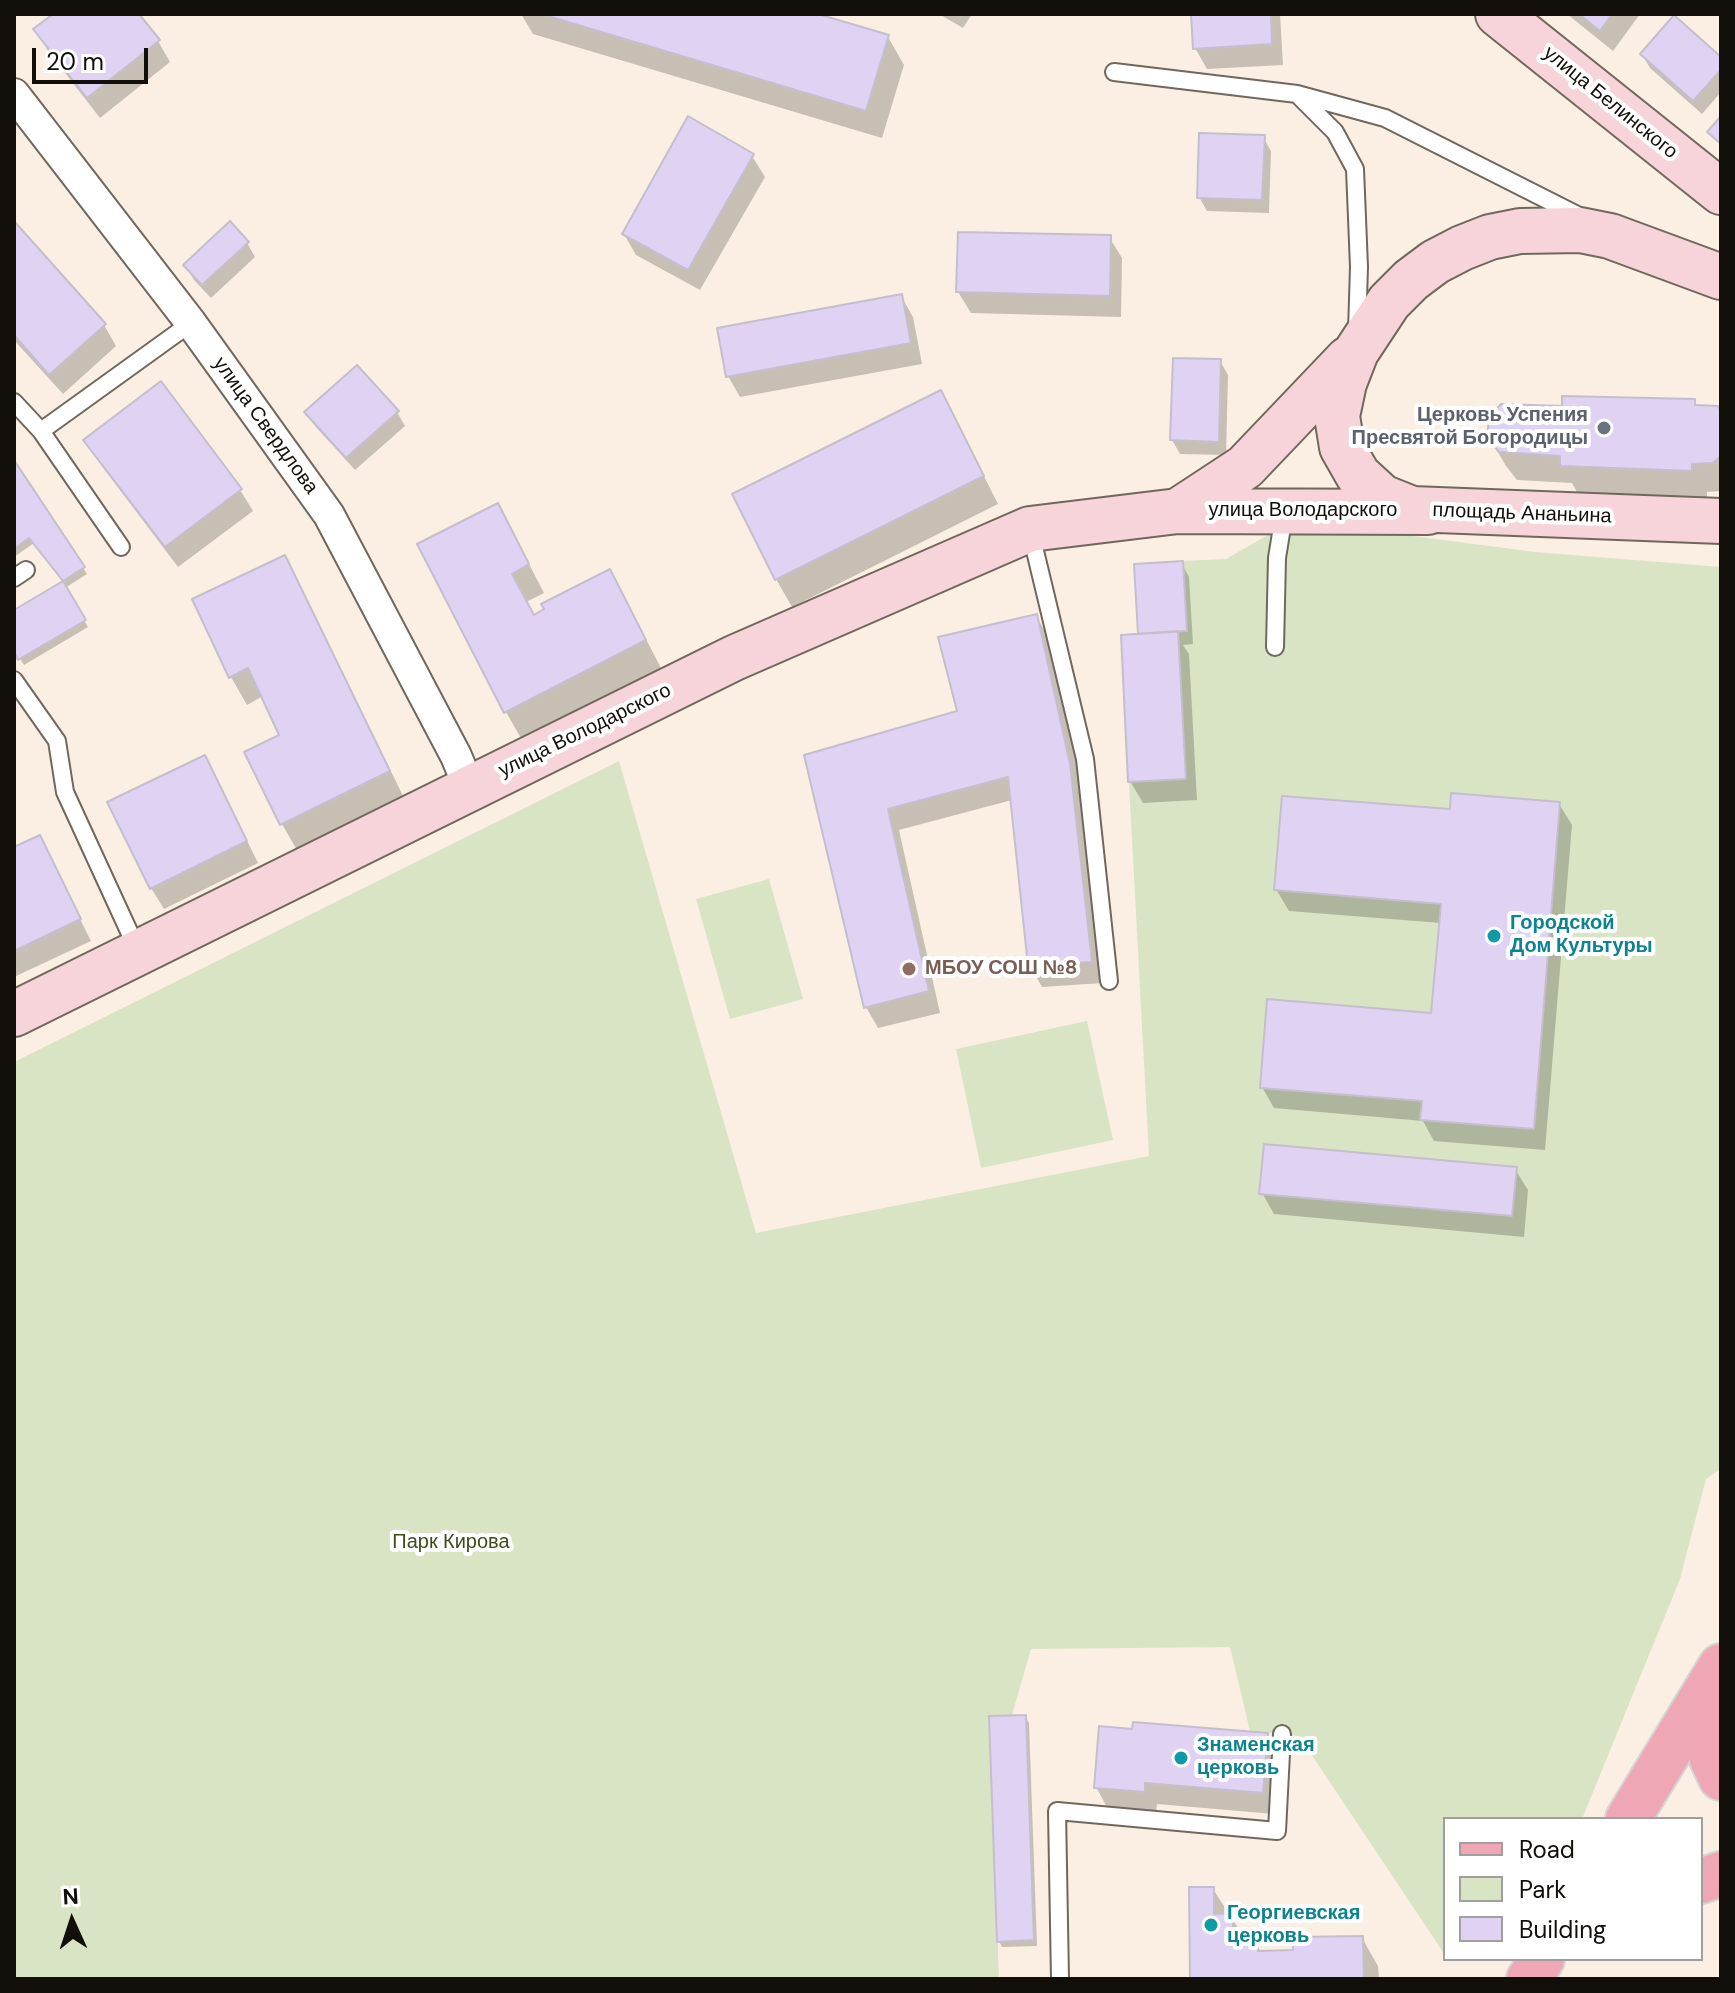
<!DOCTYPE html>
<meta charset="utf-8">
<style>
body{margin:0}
#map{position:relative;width:1735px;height:1993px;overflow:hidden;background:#faefe2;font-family:"DM Sans",sans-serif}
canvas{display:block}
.frame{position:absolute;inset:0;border:16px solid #120f0a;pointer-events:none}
.legend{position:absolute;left:1443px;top:1817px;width:260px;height:144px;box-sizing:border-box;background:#fff;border:2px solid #a09f9d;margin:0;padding:10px 14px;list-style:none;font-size:24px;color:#120f0a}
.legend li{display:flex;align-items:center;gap:16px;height:40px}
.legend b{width:40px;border:2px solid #a09f9d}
.north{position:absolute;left:32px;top:1881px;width:80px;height:80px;-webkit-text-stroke:6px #fff;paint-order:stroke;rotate:357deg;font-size:22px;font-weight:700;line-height:32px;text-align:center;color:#120f0a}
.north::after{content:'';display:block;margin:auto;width:28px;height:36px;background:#120f0a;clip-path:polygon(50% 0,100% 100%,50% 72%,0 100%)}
.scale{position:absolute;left:32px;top:48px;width:116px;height:36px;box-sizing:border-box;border:4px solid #120f0a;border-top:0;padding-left:10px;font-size:24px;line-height:28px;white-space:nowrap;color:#120f0a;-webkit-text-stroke:6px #fff;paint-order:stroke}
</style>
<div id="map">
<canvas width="1735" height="1993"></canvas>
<div class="frame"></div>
<ul class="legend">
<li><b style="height:10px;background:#efa7b6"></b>Road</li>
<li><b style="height:22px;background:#d9e4c4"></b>Park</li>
<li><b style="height:22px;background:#dfd2f3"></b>Building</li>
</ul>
<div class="north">N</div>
<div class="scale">20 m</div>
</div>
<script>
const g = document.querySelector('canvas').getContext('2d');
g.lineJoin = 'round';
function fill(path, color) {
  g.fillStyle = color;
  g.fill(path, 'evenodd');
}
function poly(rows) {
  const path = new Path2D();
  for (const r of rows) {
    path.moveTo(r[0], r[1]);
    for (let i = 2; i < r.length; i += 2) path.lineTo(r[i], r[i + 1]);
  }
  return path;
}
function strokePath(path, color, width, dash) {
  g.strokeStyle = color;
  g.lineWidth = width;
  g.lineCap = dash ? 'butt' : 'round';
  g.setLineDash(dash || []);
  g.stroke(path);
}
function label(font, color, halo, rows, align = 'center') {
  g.font = font + ' "DM Sans",sans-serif';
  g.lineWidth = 8;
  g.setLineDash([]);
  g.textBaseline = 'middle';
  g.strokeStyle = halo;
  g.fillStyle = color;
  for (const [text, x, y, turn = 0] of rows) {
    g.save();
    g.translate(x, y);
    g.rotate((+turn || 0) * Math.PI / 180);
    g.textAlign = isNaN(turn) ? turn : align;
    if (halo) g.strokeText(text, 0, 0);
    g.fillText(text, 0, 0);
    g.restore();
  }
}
fill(poly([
 [1282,527,1367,530,1535,552,1721,567,1721,1469,1706,1479,1680,1579,1582,1819,1445,1819,1445,1955,1299,1736,1250,1731,1230,1647,1031,1649,1012,1715,989,1717,999,1979,14,1979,14,1062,619,761,756,1233,1149,1156,1121,635,1186,631,1183,561,1226,559],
 [769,879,803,999,730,1019,696,899],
 [1087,1021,1113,1140,981,1168,956,1049]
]), '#d9e4c4');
fill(poly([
 [56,14,137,14,158,41,170,62,100,118,48,51,36,30],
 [521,14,811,14,888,37,904,65,882,138,533,34],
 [939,14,972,14,963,28],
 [1193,14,1280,14,1283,65,1207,69,1195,48],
 [1567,14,1640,14,1613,51],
 [1642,54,1721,60,1721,92,1702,114,1650,68],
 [1263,137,1271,151,1269,213,1207,211,1199,197],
 [752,156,765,177,700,290,636,255,624,234],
 [14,224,104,325,116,346,63,394,14,340],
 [1109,237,1122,258,1121,317,971,313,958,292],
 [247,243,255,257,211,298,194,280,186,266],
 [901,296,913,317,922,364,740,397,728,376],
 [1220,361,1228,375,1226,455,1180,454,1172,440],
 [1694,401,1697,407,1721,415,1721,491,1707,492,1707,499,1578,494,1572,483,1517,480,1506,466,1489,437,1564,408],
 [307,412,397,412,405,426,355,470,315,426],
 [956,421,998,504,792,607,776,579],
 [85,440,240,490,253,511,178,567,98,461],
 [14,464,87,574,65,588,88,627,24,665,14,649,14,612,65,582,34,543,14,557],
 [513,533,544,593,526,602,534,617,625,599,661,668,522,740,506,712],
 [284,557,300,585,405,800,298,852,282,824,282,736,263,696,247,705,231,677],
 [1181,563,1189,577,1193,644,1183,645,1189,654,1197,800,1143,803,1130,781,1140,636],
 [1036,616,1049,638,1082,787,1103,983,1042,987,1030,966,1012,800,899,830,940,1013,878,1028,866,1007,806,756,959,713],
 [216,778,258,863,164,909,151,888],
 [1559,804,1572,825,1545,1150,1434,1141,1423,1121,1274,1108,1262,1087,1433,1015,1441,923,1289,911,1276,889,1452,812],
 [39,837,91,941,14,977,14,849],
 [1515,1169,1528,1190,1524,1237,1274,1214,1262,1193],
 [1025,1717,1029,1723,1037,1946,1002,1947,999,1941],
 [1267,1735,1279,1756,1274,1814,1157,1804,1156,1813,1108,1809,1096,1787],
 [1213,1889,1249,1945,1257,1945,1261,1952,1295,1952,1362,1938,1378,1966,1379,1979,1192,1979]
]), '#0003');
const building = poly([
 [53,14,139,14,160,40,87,98,33,29,53,14],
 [541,14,818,14,889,35,866,111,541,14],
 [1191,14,1271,14,1272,44,1193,49,1191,14],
 [1579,14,1612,14,1600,31,1579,14],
 [1674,15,1721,57,1721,70,1693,101,1640,54,1674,15],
 [688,116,754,154,688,270,622,234,688,116],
 [1721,116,1721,144,1707,132,1721,116],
 [1199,133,1265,135,1262,200,1197,198,1199,133],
 [14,221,106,324,49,375,14,335,14,221],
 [230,221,249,242,202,285,183,265,230,221],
 [958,232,1111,235,1110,296,956,292,958,232],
 [902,294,911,343,726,377,717,328,902,294],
 [1173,358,1221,359,1219,442,1170,440,1173,358],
 [357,365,399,411,346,458,304,412,357,365],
 [161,381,242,489,165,547,83,440,161,381],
 [941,390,984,476,775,580,732,494,941,390],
 [1562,396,1695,399,1695,405,1718,406,1721,411,1721,456,1713,463,1692,464,1692,471,1560,466,1560,456,1499,452,1487,438,1489,417,1501,404,1562,406,1562,396],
 [14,460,85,567,63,581,29,538,14,549,14,460],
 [498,503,529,564,512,574,534,615,544,609,541,604,610,569,646,640,504,713,417,544,498,503],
 [285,555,390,771,280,825,244,752,279,735,248,668,229,678,192,599,285,555],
 [1183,561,1187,631,1138,634,1134,564,1183,561],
 [63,581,86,620,18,660,14,652,14,610,63,581],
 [1037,614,1070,764,1092,962,1028,966,1008,777,888,809,929,991,864,1008,804,755,957,711,938,637,1037,614],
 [1178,631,1186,779,1128,782,1121,635,1178,631],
 [205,755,247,841,150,889,107,802,205,755],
 [1451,793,1560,802,1534,1129,1420,1120,1422,1101,1260,1088,1267,999,1431,1013,1441,904,1274,890,1282,796,1450,809,1451,793],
 [40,835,81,919,14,951,14,847,40,835],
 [1264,1144,1517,1167,1512,1216,1259,1194,1264,1144],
 [1026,1715,1034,1940,997,1942,989,1716,1026,1715],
 [1133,1722,1268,1733,1263,1793,1145,1783,1145,1792,1094,1788,1099,1726,1132,1729,1133,1722],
 [1189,1887,1214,1887,1214,1914,1233,1913,1233,1943,1258,1943,1258,1951,1293,1950,1293,1937,1363,1936,1364,1979,1190,1979,1189,1887]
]);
fill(building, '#dfd2f3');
strokePath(building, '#c4becd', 2);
const lane = poly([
 [1114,72,1297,94,1385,118,1583,218],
 [1298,95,1335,132,1355,169,1359,267,1357,331],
 [14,402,41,431,121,547],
 [41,431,191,323],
 [1271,518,1282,527,1277,558,1275,647],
 [1030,530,1085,759,1109,981],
 [14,578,26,570],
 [14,680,57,741,65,792,138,951],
 [1060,1979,1057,1811,1277,1831,1282,1734]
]);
const street = poly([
 [14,94,191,323,329,515,456,756,469,787]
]);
const secondary = poly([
 [1498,14,1721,192],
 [1721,277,1610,236,1580,230,1520,231,1490,237,1462,248,1435,262,1411,280,1389,302,1356,352,1344,383,1337,416,1342,447,1358,475,1382,497,1412,509,1721,521],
 [1178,511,1245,467,1348,359],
 [14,1014,734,658,1030,529,1178,511,1428,512]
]);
const primary = poly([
 [1711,1688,1706,1713,1707,1736,1712,1759,1721,1778],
 [1628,1819,1721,1666],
 [1701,1881,1721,1874],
 [1529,1979,1542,1959]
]);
strokePath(lane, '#70685c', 20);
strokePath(street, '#70685c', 34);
strokePath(secondary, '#70685c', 48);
strokePath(primary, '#d4d4d3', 48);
strokePath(lane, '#fff', 16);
strokePath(street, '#fff', 30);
strokePath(secondary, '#f7d3da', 44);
strokePath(primary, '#efa7b6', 44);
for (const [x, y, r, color] of [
 [1604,428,8,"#6b7280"],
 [1494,936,8,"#0f9aa8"],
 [909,969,8,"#8d6e63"],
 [1181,1758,8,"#0f9aa8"],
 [1211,1925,8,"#0f9aa8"]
]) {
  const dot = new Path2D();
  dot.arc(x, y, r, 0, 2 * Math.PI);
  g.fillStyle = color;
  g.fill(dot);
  strokePath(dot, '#fff', 3);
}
label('20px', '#120f0a', '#fff', [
 ["улица Белинского",1610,103,39],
 ["улица Свердлова",265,426,54],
 ["улица Володарского",1303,511],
 ["площадь Ананьина",1522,514,2],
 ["улица Володарского",585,731,-26]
]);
label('bold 20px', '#5b616d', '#fff', [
 ["Церковь Успения",1588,416],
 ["Пресвятой Богородицы",1588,439]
], 'right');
label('bold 20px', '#0d838f', '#fff', [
 ["Городской",1510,924],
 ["Дом Культуры",1510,947],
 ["Знаменская",1197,1746],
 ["церковь",1197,1769],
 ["Георгиевская",1227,1914],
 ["церковь",1227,1937]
], 'left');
label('bold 20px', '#785e54', '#fff', [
 ["МБОУ СОШ №8",925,969]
], 'left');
label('20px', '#3e4d19', '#fff', [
 ["Парк Кирова",451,1543]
]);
</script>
